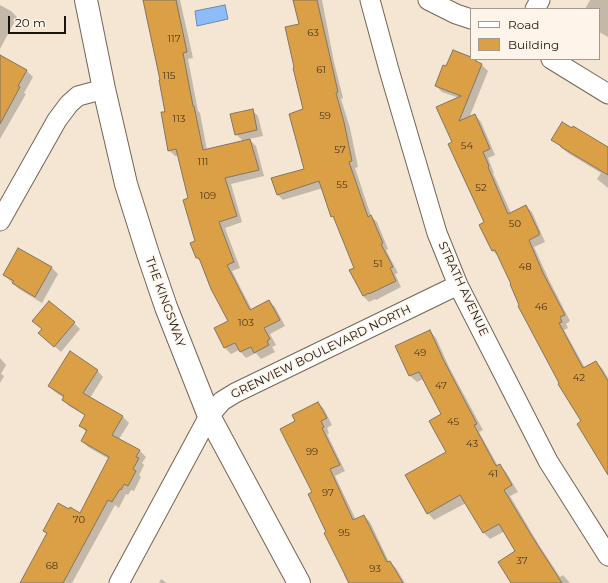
<!DOCTYPE html>
<style>
body{margin:0}
#map{position:relative;width:608px;height:583px;overflow:hidden;background:#f5e6d3;font-family:Montserrat,sans-serif}
canvas{display:block}
.legend{position:absolute;left:470px;top:8px;width:130px;height:52px;box-sizing:border-box;background:#fef4e9;border:1px solid #a29a91;margin:0;padding:5px 7px;list-style:none;font-size:12px;color:#19140d}
.legend li{display:flex;align-items:center;gap:8px;height:20px}
.legend b{width:20px;border:1px solid #a29a91}
.scale{position:absolute;left:8px;top:16px;width:58px;height:18px;box-sizing:border-box;border:2px solid #19140d;border-top:0;padding-left:5px;font-size:12px;line-height:14px;white-space:nowrap;color:#19140d;-webkit-text-stroke:3px #fef4e9;paint-order:stroke}
</style>
<div id="map">
<canvas width="608" height="583"></canvas>
<ul class="legend">
<li><b style="height:5px;background:#fff"></b>Road</li>
<li><b style="height:11px;background:#db9f46"></b>Building</li>
</ul>
<div class="scale">20 m</div>
</div>
<script>
const g = document.querySelector('canvas').getContext('2d');
g.lineJoin = 'round';
function fill(path, color) {
  g.fillStyle = color;
  g.fill(path, 'evenodd');
}
function poly(rows) {
  const path = new Path2D();
  for (const r of rows) {
    path.moveTo(r[0], r[1]);
    for (let i = 2; i < r.length; i += 2) path.lineTo(r[i], r[i + 1]);
  }
  return path;
}
function strokePath(path, color, width, dash) {
  g.strokeStyle = color;
  g.lineWidth = width;
  g.lineCap = dash ? 'butt' : 'round';
  g.setLineDash(dash || []);
  g.stroke(path);
}
function label(font, color, halo, rows, align = 'center') {
  g.font = font + ' Montserrat,sans-serif';
  g.lineWidth = 3;
  g.setLineDash([]);
  g.textBaseline = 'middle';
  g.strokeStyle = halo;
  g.fillStyle = color;
  for (const [text, x, y, turn = 0] of rows) {
    g.save();
    g.translate(x, y);
    g.rotate((+turn || 0) * Math.PI / 180);
    g.textAlign = isNaN(turn) ? turn : align;
    if (halo) g.strokeText(text, 0, 0);
    g.fillText(text, 0, 0);
    g.restore();
  }
}
const water = poly([
 [225,5,228,19,197,26,195,11,225,5]
]);
fill(water, '#8dbcf9');
strokePath(water, '#6a8ab2', 1);
fill(poly([
 [144,0,180,0,193,58,188,59,198,111,200,113,207,150,243,141,236,134,252,110,258,116,263,136,249,139,256,146,264,176,231,184,242,222,225,228,240,268,232,271,252,310,269,301,275,307,285,326,270,334,276,345,272,347,275,352,261,359,256,353,246,358,239,350,231,354,225,348,215,328,229,321,201,262,197,258,196,241,189,199,179,156,175,156,169,150,161,81],
 [294,0,322,0,334,62,343,98,341,99,350,128,358,167,355,168,371,216,377,222,388,249,386,250,398,273,395,274,401,287,376,300,375,299,369,302,363,296,355,268,335,219,332,216,323,188,283,200,277,194,305,170,305,110,300,25],
 [590,0,608,0,608,37,599,32,599,9,585,9],
 [0,5,11,11,17,17,0,49],
 [0,56,27,71,33,77,24,93,26,94,0,139],
 [471,58,482,65,488,71,469,118,475,115,481,122,495,155,488,158,494,173,493,173,511,213,526,206,532,212,545,242,534,247,549,280,570,321,566,324,568,328,564,330,585,368,596,362,602,368,608,378,608,475,600,462,601,462,582,422,560,384,499,257,493,251,480,225,485,223,453,143,459,98,442,92,436,86,447,67],
 [553,140,608,148,608,188,597,179,601,173,568,153],
 [19,249,52,268,58,274,42,303,19,289,4,275],
 [74,323,80,329,61,352,39,333,42,329],
 [430,331,436,338,449,367,483,430,479,432,498,466,499,465,506,472,518,492,510,496,539,545,560,577,563,575,570,583,513,583,517,551,505,531,490,539,484,533,466,503,434,520,428,513,447,452,442,415,423,379,417,382,410,376,397,346],
 [0,358,6,365,1,374,4,376,0,383],
 [97,370,103,377,90,398,123,417,129,423,119,439,140,451,146,457,142,463,144,465,139,475,141,477,134,491,131,490,128,495,126,494,119,508,115,505,72,583,21,583,48,534,44,531,81,514,109,459,88,447,82,441,86,432,80,425,86,416,69,406,63,400,64,398,55,392,49,386],
 [318,403,324,409,332,425,327,428,329,433,327,434,345,471,335,476,356,520,364,516,370,522,389,562,396,568,405,583,348,583,344,575,345,574,327,532,313,493,297,422],
 [161,579,167,583,159,583]
]), '#0003');
const building = poly([
 [143,0,176,0,187,52,183,53,193,106,194,106,203,150,250,139,259,170,225,178,237,216,219,222,234,262,227,265,250,310,269,300,280,320,264,328,270,339,267,341,269,345,254,353,251,347,240,352,235,343,224,348,214,328,228,321,211,289,199,258,196,258,190,243,195,241,183,200,188,198,176,149,168,151,161,112,165,112,159,80,160,80,143,0],
 [293,0,317,0,338,92,336,93,344,122,352,161,349,162,368,217,371,215,383,243,381,244,393,267,390,268,396,281,369,294,369,293,363,296,349,270,354,268,333,216,331,217,319,181,277,195,271,178,304,169,289,114,303,109,293,68,294,67,285,27,299,24,293,0],
 [453,50,471,57,471,59,476,59,476,61,482,64,459,121,475,114,490,149,483,152,489,166,488,167,508,214,526,205,539,232,539,235,529,240,543,273,565,315,560,317,562,322,559,323,583,368,596,361,608,381,608,475,577,424,581,421,558,384,559,383,518,306,519,305,510,284,511,284,495,250,492,251,479,225,484,222,448,144,452,142,436,107,461,96,435,86,443,65,446,66,453,50],
 [0,55,27,70,18,86,20,87,0,124,0,55],
 [253,109,257,130,235,135,230,114,253,109],
 [562,122,572,128,573,126,608,147,608,175,561,147,561,146,551,140,562,122],
 [18,248,52,267,35,297,12,283,14,281,3,275,18,248],
 [49,301,75,322,54,347,38,333,42,329,32,321,49,301],
 [430,330,443,359,477,424,474,425,496,466,500,464,512,485,504,490,533,538,562,583,511,583,498,562,515,551,499,524,483,533,460,495,427,514,405,475,446,452,429,421,441,414,419,372,409,376,395,346,430,330],
 [70,351,98,370,83,393,123,416,112,435,140,450,136,457,139,458,133,469,136,471,128,486,124,484,121,490,120,489,112,502,108,500,63,583,20,583,47,533,43,531,58,503,69,509,70,507,80,513,109,457,81,441,87,430,79,426,85,415,62,400,64,396,48,386,70,351],
 [318,402,327,418,321,421,324,427,322,428,340,465,330,469,353,520,364,515,387,562,390,561,403,583,349,583,324,533,326,532,308,494,312,492,280,429,295,421,292,415,318,402]
]);
fill(building, '#db9f46');
strokePath(building, '#827563', 1);
const minor = poly([
 [370,0,389,70,437,233,458,285,548,461,608,556],
 [428,0,456,14,471,19],
 [535,9,540,0],
 [551,59,608,94],
 [0,221,57,120,69,104,78,96,104,89],
 [119,583,209,416,222,401,235,393,458,285]
]);
const tertiary = poly([
 [86,0,104,89,126,184,148,254,166,307,209,416,299,583]
]);
strokePath(minor, '#736555', 21);
strokePath(tertiary, '#736555', 24);
strokePath(minor, '#fff', 19);
strokePath(tertiary, '#fff', 22);
label('10px', '#4a371b', null, [
 ["63",313,33],
 ["117",174,39],
 ["61",321,70],
 ["115",169,76],
 ["59",325,116],
 ["113",179,119],
 ["54",467,146],
 ["57",340,150],
 ["111",203,162],
 ["55",342,185],
 ["52",481,188],
 ["109",208,196],
 ["50",515,224],
 ["51",378,264],
 ["48",525,267],
 ["46",541,307],
 ["103",246,323],
 ["49",420,353],
 ["42",579,378],
 ["47",441,386],
 ["45",453,422],
 ["43",472,444],
 ["99",312,452],
 ["41",493,474],
 ["97",328,493],
 ["70",79,520],
 ["95",344,533],
 ["37",522,561],
 ["68",52,566],
 ["93",375,569]
]);
label('12px', '#19140d', '#fef4e9', [
 ["STRATH AVENUE",463,289,65],
 ["THE KINGSWAY",165,302,70],
 ["GRENVIEW BOULEVARD NORTH",321,352,-26]
]);
</script>
